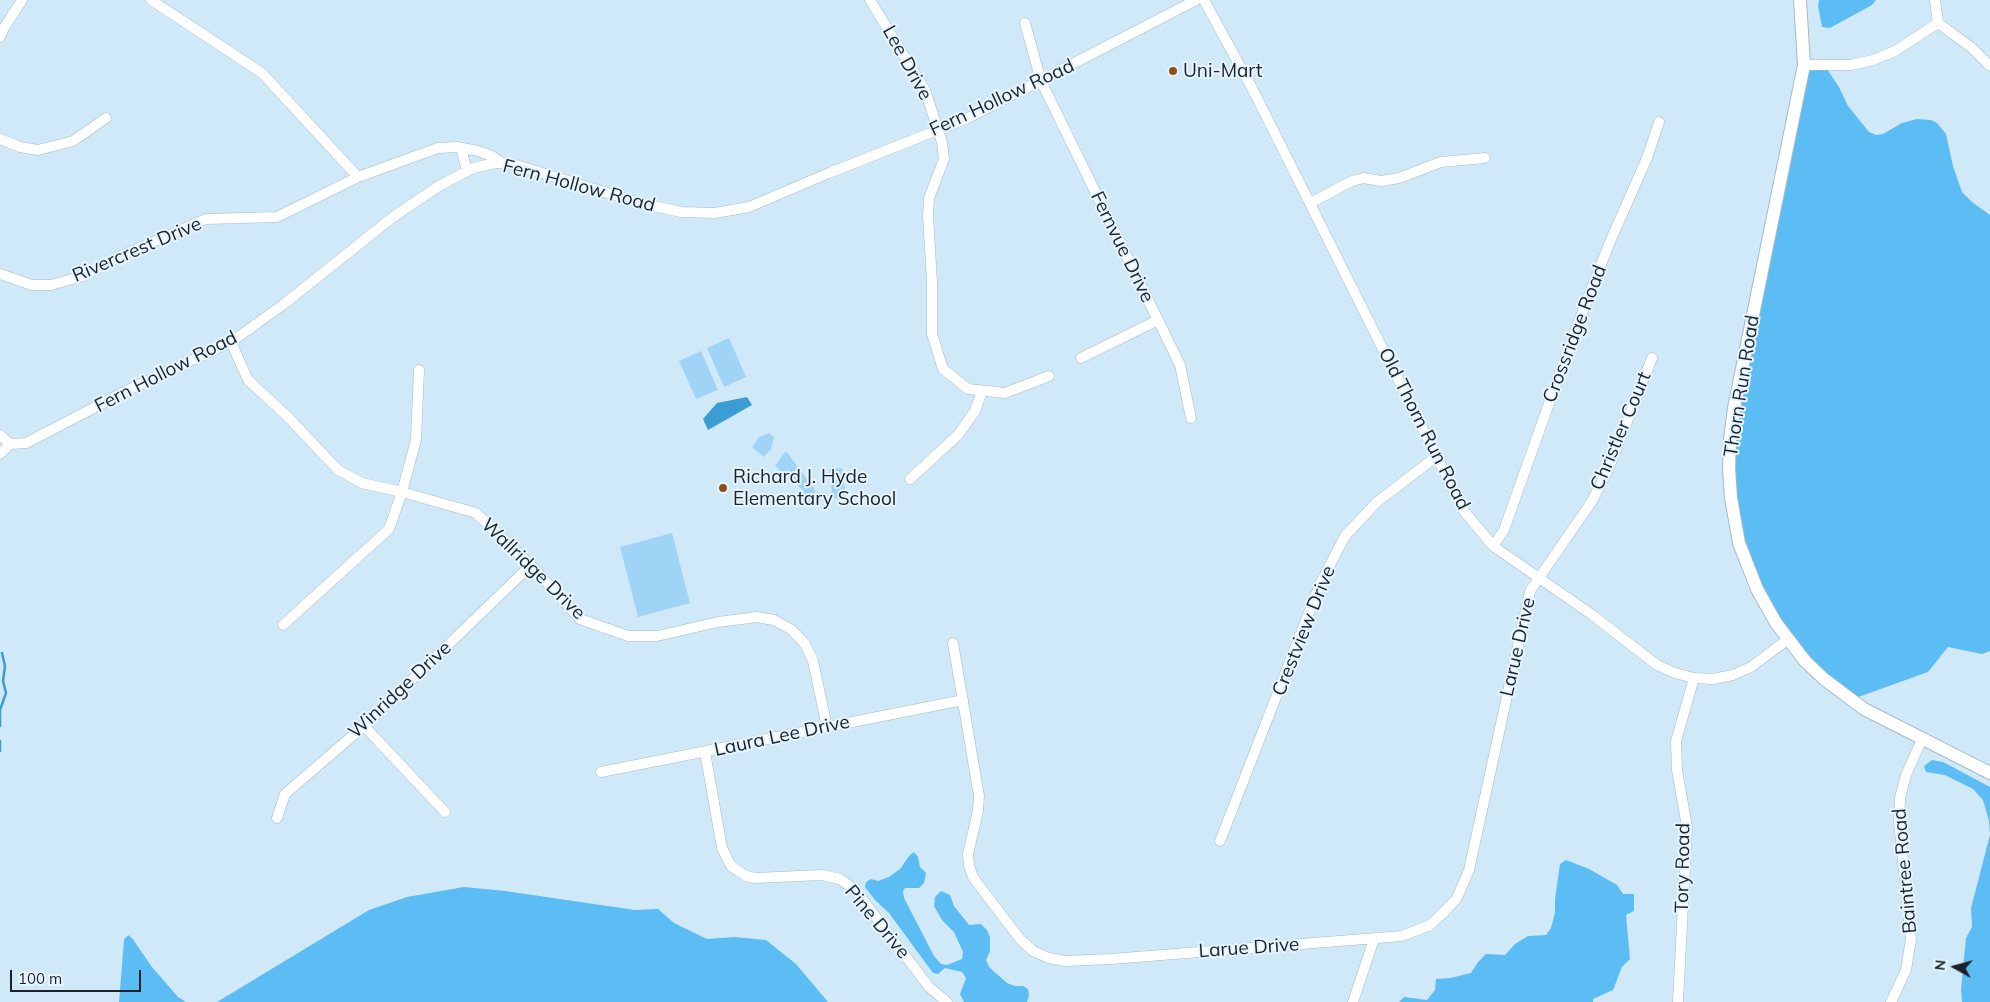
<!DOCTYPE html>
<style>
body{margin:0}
#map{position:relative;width:1990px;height:1002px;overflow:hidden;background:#d0e9f9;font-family:Mulish,sans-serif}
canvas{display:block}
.north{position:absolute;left:1930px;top:942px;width:50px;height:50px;-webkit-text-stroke:4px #e5f4fe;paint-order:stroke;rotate:277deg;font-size:14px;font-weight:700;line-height:20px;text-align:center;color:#192329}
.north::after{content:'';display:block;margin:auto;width:18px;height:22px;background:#192329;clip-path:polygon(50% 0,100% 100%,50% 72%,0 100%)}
.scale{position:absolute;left:10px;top:970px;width:131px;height:22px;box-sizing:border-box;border:2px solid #192329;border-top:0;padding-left:6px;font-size:15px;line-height:18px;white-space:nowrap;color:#192329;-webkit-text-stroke:4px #e5f4fe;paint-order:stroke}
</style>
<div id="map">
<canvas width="1990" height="1002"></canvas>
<div class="north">N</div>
<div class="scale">100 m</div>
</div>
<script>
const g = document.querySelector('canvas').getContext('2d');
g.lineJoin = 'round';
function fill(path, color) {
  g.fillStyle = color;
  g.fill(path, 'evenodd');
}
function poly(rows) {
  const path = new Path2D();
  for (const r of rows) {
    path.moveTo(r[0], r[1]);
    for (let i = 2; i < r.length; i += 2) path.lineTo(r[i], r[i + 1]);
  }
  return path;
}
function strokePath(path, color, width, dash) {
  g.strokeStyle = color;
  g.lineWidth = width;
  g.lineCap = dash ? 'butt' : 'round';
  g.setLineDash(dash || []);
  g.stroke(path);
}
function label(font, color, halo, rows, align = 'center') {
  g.font = font + ' Mulish,sans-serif';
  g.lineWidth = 4;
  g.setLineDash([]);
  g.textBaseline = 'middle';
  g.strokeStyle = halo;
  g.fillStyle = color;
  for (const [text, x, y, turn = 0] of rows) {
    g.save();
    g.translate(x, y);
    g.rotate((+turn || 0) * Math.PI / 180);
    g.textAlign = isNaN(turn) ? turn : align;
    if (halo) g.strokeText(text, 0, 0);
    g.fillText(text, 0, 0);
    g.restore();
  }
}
fill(poly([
 [729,338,746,377,724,387,707,348],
 [701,351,718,390,696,399,679,361],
 [770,433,774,438,771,449,764,457,752,447,759,437],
 [786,451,815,490,815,502,804,502,804,491,775,466],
 [842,468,846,497,833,498,829,469],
 [672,533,690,603,638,617,620,547]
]), '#9fd4f7');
fill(poly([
 [1819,0,1876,0,1872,5,1830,28,1822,27,1818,6],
 [1804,65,1825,66,1839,87,1848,106,1869,132,1876,135,1883,134,1902,123,1917,119,1931,120,1937,123,1946,134,1953,166,1962,192,1972,202,1990,215,1990,651,1982,654,1948,647,1928,672,1850,700,1805,661,1747,566,1729,468],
 [1932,760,1943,762,1990,787,1990,1002,1962,1002,1961,989,1966,938,1972,927,1971,908,1990,835,1989,821,1983,800,1973,789,1945,775,1926,772,1924,766],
 [914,852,918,857,920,867,926,873,924,883,919,888,905,888,903,891,904,898,934,956,941,964,947,965,962,959,963,952,954,932,942,920,934,906,935,897,941,891,950,895,954,906,969,925,981,924,987,930,990,937,990,951,986,960,989,967,1007,983,1015,986,1023,986,1028,989,1029,995,1027,1002,964,1002,960,994,966,978,962,972,945,968,938,974,933,973,889,913,875,900,865,887,866,882,871,879,878,881,889,877,900,869,909,856],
 [1566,860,1589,869,1617,885,1623,894,1634,894,1634,911,1626,915,1630,959,1622,967,1613,990,1593,999,1593,1002,1399,1002,1404,997,1427,1000,1435,990,1436,979,1450,978,1471,973,1478,962,1486,954,1505,955,1515,944,1528,936,1546,935,1551,928,1555,913,1555,899,1560,864],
 [464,887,505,891,635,910,658,909,674,923,707,939,734,937,766,940,796,964,828,1002,217,1002,369,910,407,897],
 [128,935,132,938,152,967,178,997,186,1002,119,1002,124,940]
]), '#5cbcf4');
fill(poly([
 [747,397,752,405,708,430,703,419,717,403]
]), '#3b9dd4');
strokePath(poly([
 [0,726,0,710,6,693,3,681,5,666,2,653],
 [0,741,0,751]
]), '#3b9dd4', 2.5);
const minor = poly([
 [151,0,262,73,358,177],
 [870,0,925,90,942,142,944,159,929,198,928,216,932,282,932,334,943,369,968,389,1005,393,1049,376],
 [1204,0,1253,90,1464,511,1493,546,1591,614,1657,665,1675,673,1694,678,1713,679,1733,675,1751,667,1787,640],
 [1025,23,1041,81,1180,365,1191,418],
 [1938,23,1972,48,1990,66],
 [0,37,4,28,22,0],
 [1804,65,1851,65,1873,60,1895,51,1938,23,1935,0],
 [0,139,20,147,38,150,73,141,106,118],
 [461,148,467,171],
 [1310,203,1352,181,1364,178,1381,181,1399,178,1441,162,1485,158],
 [0,274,32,285,51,285,83,276,118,257,206,219,277,217,358,177,438,148,457,147,478,151,492,156,502,163],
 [231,342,248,380,288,417,338,470,362,483,402,492,476,513,531,565,580,619,628,636,657,636,718,622,757,617,774,620,792,630,805,644,813,661,827,727],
 [1081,358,1158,320],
 [0,435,10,444],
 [0,454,10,444,26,443,128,390,231,342,284,304,393,217,439,186,473,168,496,163,513,164,640,203,681,212,715,213,749,207,829,173,968,118,1196,0],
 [910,479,958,435,975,411,982,391],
 [1493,546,1504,530,1569,347,1609,244,1647,158,1659,122],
 [283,625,389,529,402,492,416,440,419,370],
 [953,643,979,796,978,811,968,854,969,866,973,877,984,892,1020,939,1033,951,1049,958,1065,961,1111,959,1402,936,1430,925,1444,912,1457,898,1469,870,1530,591,1592,501,1608,470,1652,358],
 [364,726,445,812],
 [705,752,722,848,731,866,746,876,755,878,822,875,840,879,856,891,929,987,947,1002],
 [601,772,963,700],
 [277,818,285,794,364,726,531,565],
 [1220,841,1320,584,1345,536,1377,502,1437,456],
 [1353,1002,1374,939],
 [1678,1002,1687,827,1677,770,1676,741,1694,678],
 [1891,1002,1906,970,1911,939,1899,822,1900,798,1906,775,1922,739]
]);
const tertiary = poly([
 [1800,0,1804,65,1734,408,1730,439,1729,468,1731,498,1739,543,1757,589,1776,623,1805,661,1824,679,1864,709,1990,773]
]);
strokePath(minor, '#a3bbcb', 11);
strokePath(tertiary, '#a3bbcb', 14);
strokePath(minor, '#fff', 10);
strokePath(tertiary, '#fff', 12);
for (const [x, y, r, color] of [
 [1173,71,5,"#8f4f17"],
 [723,488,5,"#8f4f17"]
]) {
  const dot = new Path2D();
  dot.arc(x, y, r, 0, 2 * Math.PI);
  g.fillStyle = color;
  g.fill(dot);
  strokePath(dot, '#e5f4fe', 2);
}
label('19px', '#192329', '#e5f4fe', [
 ["Lee Drive",907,63,61],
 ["Fern Hollow Road",1002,98,-25],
 ["Fern Hollow Road",579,186,15],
 ["Fernvue Drive",1122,247,64],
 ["Rivercrest Drive",137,250,-23],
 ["Crossridge Road",1575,334,-69],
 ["Fern Hollow Road",166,372,-27],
 ["Thorn Run Road",1742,386,-81],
 ["Old Thorn Run Road",1424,429,63],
 ["Christler Court",1621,431,-67],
 ["Wallridge Drive",533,569,44],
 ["Crestview Drive",1304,631,-68],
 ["Larue Drive",1518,647,-77],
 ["Winridge Drive",400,690,-43],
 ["Laura Lee Drive",782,736,-12],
 ["Tory Road",1683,868,-89],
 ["Baintree Road",1905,871,-95],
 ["Pine Drive",877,922,50],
 ["Larue Drive",1249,948,-4]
]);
label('19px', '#192329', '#e5f4fe', [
 ["Uni-Mart",1183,71],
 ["Richard J. Hyde",733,477],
 ["Elementary School",733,499]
], 'left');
</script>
